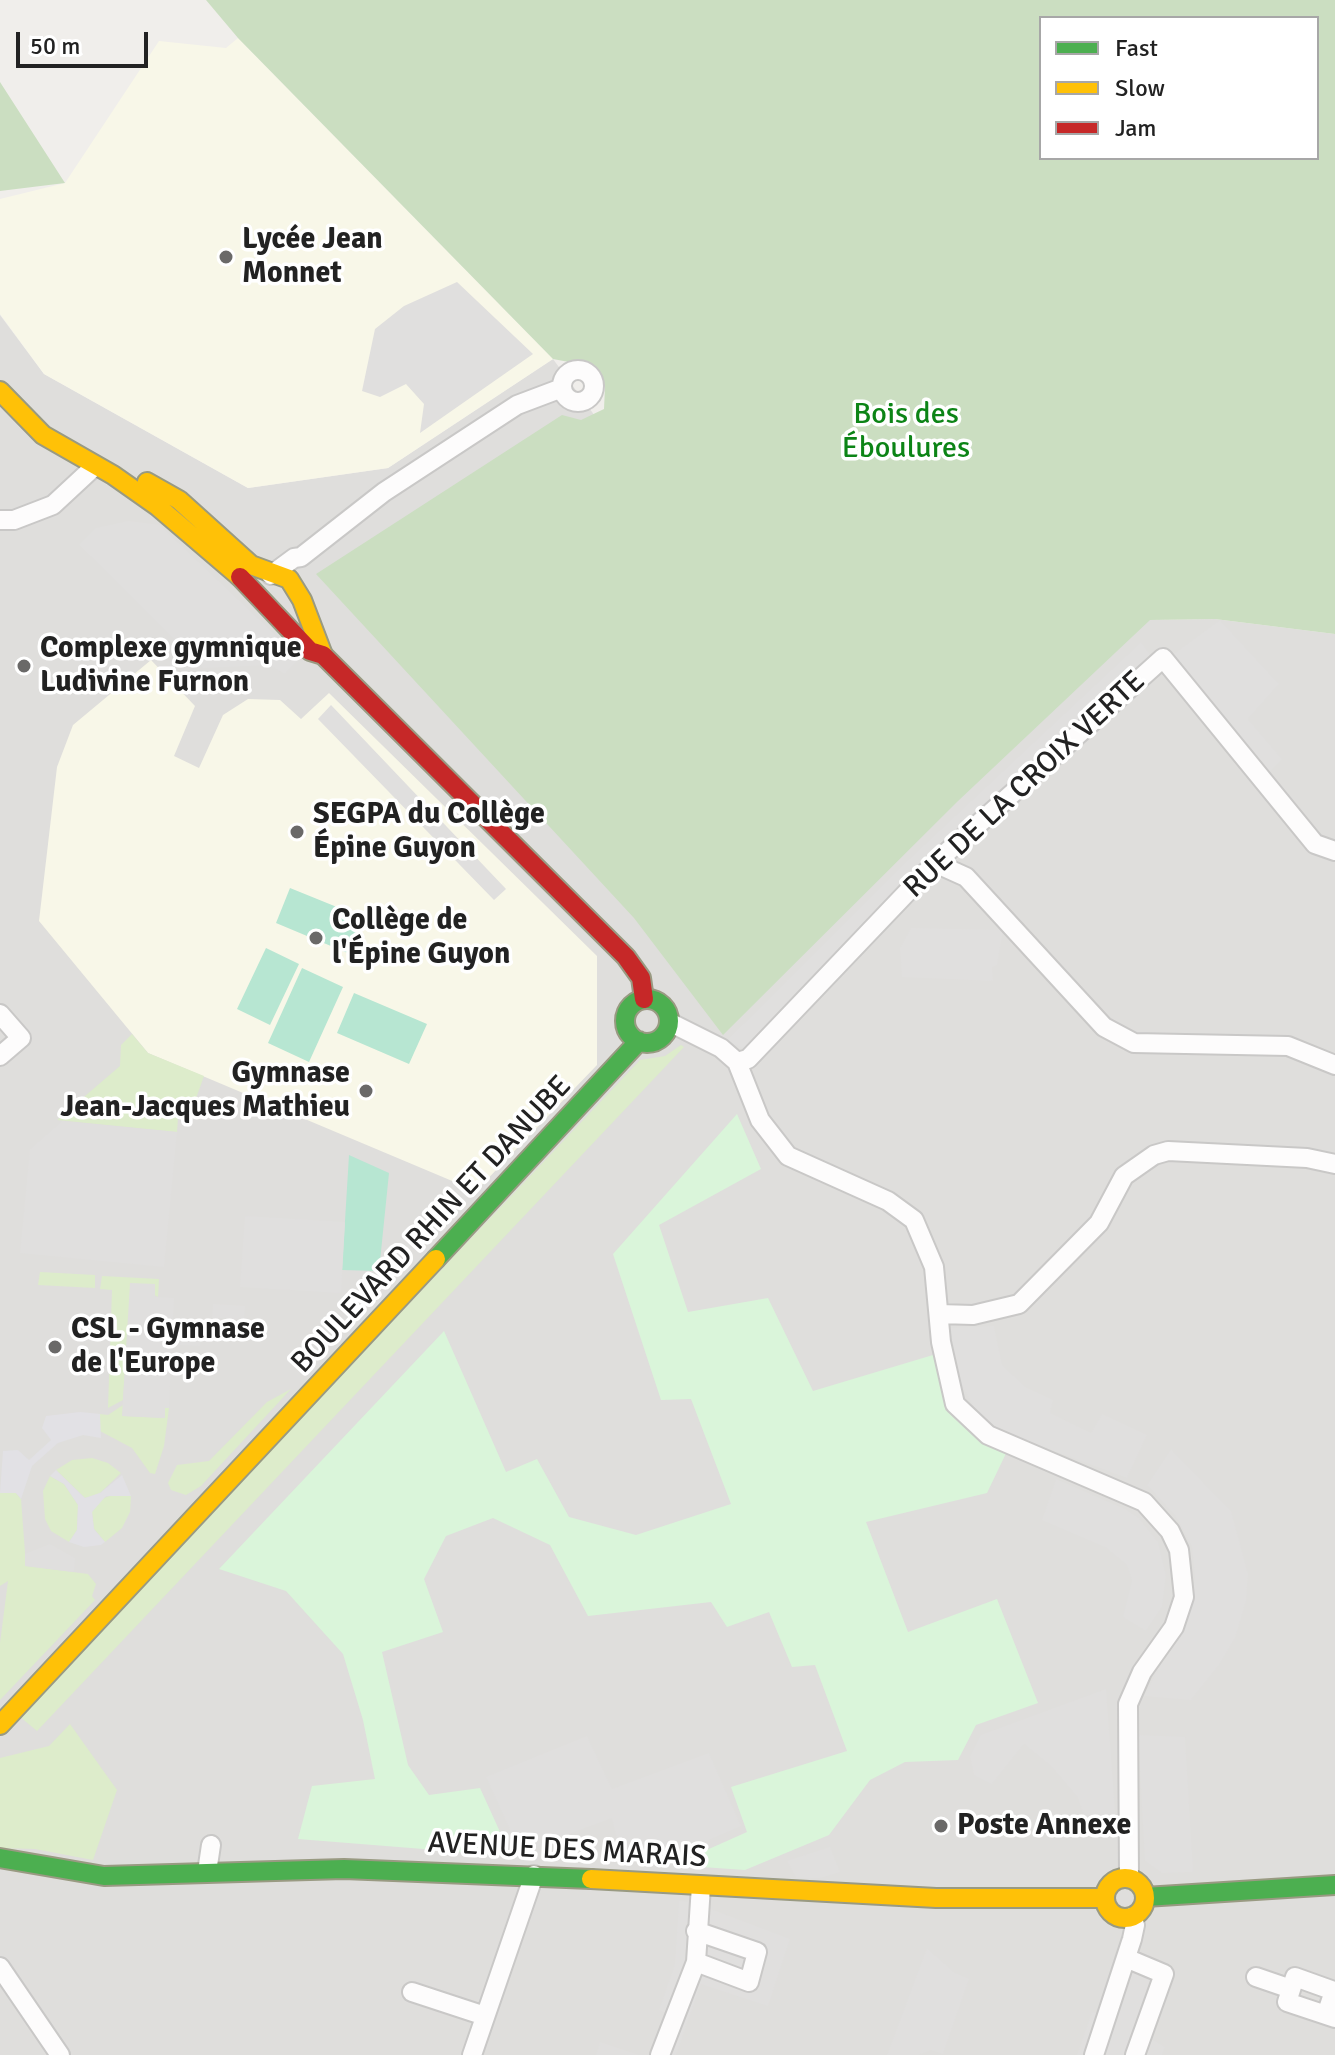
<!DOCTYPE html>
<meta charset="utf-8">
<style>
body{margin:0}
#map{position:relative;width:1335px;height:2055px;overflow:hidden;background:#f0eeeb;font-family:Signika,sans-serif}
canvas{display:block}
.legend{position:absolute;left:1039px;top:16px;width:280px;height:144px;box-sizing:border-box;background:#fff;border:2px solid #a7a7a7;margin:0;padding:10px 14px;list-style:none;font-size:24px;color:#222}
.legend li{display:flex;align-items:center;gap:16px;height:40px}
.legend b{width:40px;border:2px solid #a7a7a7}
.scale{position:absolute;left:16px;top:32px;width:132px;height:36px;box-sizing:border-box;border:4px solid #222;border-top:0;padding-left:10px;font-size:24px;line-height:28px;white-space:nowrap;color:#222;-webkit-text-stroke:6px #fff;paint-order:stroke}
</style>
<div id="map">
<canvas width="1335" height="2055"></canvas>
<ul class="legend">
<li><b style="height:10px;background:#4caf50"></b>Fast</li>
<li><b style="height:10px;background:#ffc107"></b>Slow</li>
<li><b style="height:10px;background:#c62828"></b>Jam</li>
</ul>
<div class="scale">50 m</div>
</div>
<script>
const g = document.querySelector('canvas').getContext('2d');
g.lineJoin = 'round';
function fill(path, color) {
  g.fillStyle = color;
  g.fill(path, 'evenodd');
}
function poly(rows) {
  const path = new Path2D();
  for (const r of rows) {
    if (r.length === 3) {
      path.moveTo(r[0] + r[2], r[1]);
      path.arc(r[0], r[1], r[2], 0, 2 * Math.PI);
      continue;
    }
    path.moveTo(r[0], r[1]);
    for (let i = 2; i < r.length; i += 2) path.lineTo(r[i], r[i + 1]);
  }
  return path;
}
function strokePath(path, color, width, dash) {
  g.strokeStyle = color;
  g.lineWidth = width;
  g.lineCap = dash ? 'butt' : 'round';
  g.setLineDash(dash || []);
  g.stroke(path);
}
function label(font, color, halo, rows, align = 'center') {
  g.font = font + ' Signika,sans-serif';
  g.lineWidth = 7;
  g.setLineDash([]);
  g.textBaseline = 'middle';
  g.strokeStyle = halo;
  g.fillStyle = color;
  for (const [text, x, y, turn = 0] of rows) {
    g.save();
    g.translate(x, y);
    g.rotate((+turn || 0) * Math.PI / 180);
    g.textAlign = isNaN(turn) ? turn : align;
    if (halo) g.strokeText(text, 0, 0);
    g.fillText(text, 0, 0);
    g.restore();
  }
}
fill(poly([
 [0,315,44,374,248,488,388,468,553,359,634,469,1150,620,1215,619,1335,634,1335,2055,0,2055]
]), '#dfdedc');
fill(poly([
 [238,38,553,359,388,468,248,488,44,374,0,314,0,199,65,183,159,41,226,48],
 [151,660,195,706,174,756,199,768,223,715,248,699,280,700,301,719,329,693,597,956,597,1065,476,1191,148,1053,39,921,57,767,73,725]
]), '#f8f7e8');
fill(poly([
 [132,1034,148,1053,204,1076,189,1118,178,1118,177,1132,57,1120,120,1066,121,1045],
 [681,1045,684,1047,37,1731,19,1716,640,1060,665,1056],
 [40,1272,95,1275,95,1288,38,1285],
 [102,1276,159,1279,158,1297,131,1283,123,1400,108,1408,112,1290,100,1289],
 [291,1389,201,1486,186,1495,171,1490,168,1483,177,1465,209,1461,267,1402],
 [123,1405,123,1416,164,1418,165,1408,169,1408,164,1446,155,1474,150,1473,132,1448,100,1431,100,1414,108,1415],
 [92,1458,108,1463,121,1473,100,1493,85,1498,56,1470,72,1460],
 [50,1476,64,1484,78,1505,77,1530,69,1542,51,1531,45,1519,43,1491],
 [3,1492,16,1493,21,1499,26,1566,88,1574,96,1584,92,1596,95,1600,0,1700,0,1643,8,1581,0,1586,0,1493],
 [116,1494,131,1496,130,1512,122,1528,105,1542,94,1529,92,1512,101,1499],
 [70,1724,117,1790,93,1860,35,1849,0,1848,0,1758,49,1746]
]), '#ddeccb');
fill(poly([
 [206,0,1335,0,1335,634,1215,619,1150,620,958,801,723,1035,634,918,316,574,562,415,581,420,604,409,605,387,590,366,553,359,238,38],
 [1317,18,1317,158,1041,158,1041,18],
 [0,82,65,183,0,191]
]), '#cbdec1');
fill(poly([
 [737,1114,761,1169,659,1225,688,1312,768,1298,813,1391,943,1352,955,1404,1010,1445,987,1493,866,1522,908,1632,997,1599,1038,1703,976,1725,958,1760,905,1762,870,1780,829,1835,745,1870,673,1865,747,1832,731,1787,847,1751,815,1665,792,1667,769,1612,727,1627,711,1602,588,1616,550,1545,493,1518,446,1536,424,1579,443,1632,382,1652,408,1765,429,1795,480,1788,511,1856,298,1839,312,1786,375,1779,363,1720,343,1654,286,1591,219,1569,444,1331,506,1472,537,1459,569,1517,636,1535,731,1504,691,1399,661,1400,613,1254]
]), '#daf5da');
fill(poly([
 [290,888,364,918,350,954,276,923],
 [266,948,299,964,270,1025,237,1009],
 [302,968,343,987,309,1062,268,1043],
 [354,993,427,1024,409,1064,337,1033],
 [349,1155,389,1173,379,1271,342,1270]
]), '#b7e6d2');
fill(poly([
 [457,282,533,354,420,433,424,404,406,384,380,397,362,391,375,329,404,306],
 [128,521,160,525,300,658,285,674,269,665,203,668,79,545,96,528],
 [1220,620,1279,684,1248,719,1282,759,1263,778,1167,659],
 [1141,642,1157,664,935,863,753,1053,727,1040,908,860],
 [331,705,506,889,494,900,318,719],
 [911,928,1003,930,997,965,992,967,993,981,902,977,900,948],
 [62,1121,177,1132,164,1267,20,1253,30,1149],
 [245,1216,345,1222,341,1293,240,1287],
 [130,1283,155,1284,155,1297,174,1298,169,1408,165,1408,165,1418,122,1416],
 [213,1304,245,1306,244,1319,212,1318],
 [994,1326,1002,1365,1027,1388,1053,1400,1050,1413,1091,1433,1102,1414,1147,1435,1127,1478,1001,1431,976,1411,959,1380,950,1328],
 [182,1331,202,1333,200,1346,180,1345],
 [1171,1449,1231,1511,1248,1574,1246,1601,1235,1638,1219,1665,1191,1700,1144,1696,1187,1614,1195,1578,1192,1547,1176,1517,1147,1485],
 [1056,1479,1127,1510,1139,1518,1158,1542,1166,1575,1162,1607,1146,1631,1123,1617,1132,1581,1127,1565,1105,1547,1042,1520],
 [50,1544,75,1558,74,1572,25,1566,25,1554],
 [1106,1689,1116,1825,1090,1833,1078,1798,1051,1766,1024,1744,992,1784,974,1775,970,1757,981,1735],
 [1138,1735,1185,1737,1193,1872,1162,1873,1145,1861],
 [587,1736,612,1789,709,1753,741,1826,657,1862,638,1862,620,1853,612,1818,520,1852,486,1777],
 [830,1847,840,1872,820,1878,796,1878,787,1861],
 [679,1901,692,1902,790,1939,768,2006,701,1984,676,2055,651,2055,668,2014,659,2010,675,1964],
 [927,1948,955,1973,969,1979,943,2054,931,2050,918,2055,887,2055],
 [1137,1953,1173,1967,1148,2037,1165,2047,1162,2055,1077,2055,1092,2012,1112,2018],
 [600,2042,639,2055,596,2055]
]), '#e0dfde');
fill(poly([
 [80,1412,100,1414,101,1438,83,1435,58,1443,32,1466,21,1499,16,1493,0,1493,3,1451,18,1450,29,1460,51,1440,42,1428,46,1416],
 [56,1470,85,1498,100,1493,122,1475,131,1496,106,1496,92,1512,94,1529,105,1542,101,1545,84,1547,69,1542,77,1530,78,1505,64,1484,50,1476]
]), '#e2e1e5');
const street = poly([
 [578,386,16],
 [0,520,14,520,53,505,95,466],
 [271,575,294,558,301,557,384,492,517,405,562,388],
 [935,863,966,877,1104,1027,1134,1043,1288,1046,1335,1065],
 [0,1014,21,1038,0,1056],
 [669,1022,721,1048,737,1062,760,1120,788,1156,888,1201,914,1220,934,1267,941,1342,955,1404,988,1435,1144,1502,1170,1531,1179,1550,1184,1597,1174,1627,1142,1672,1128,1704,1129,1878],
 [737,1062,748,1059,935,863,1163,658,1315,844,1335,851],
 [939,1314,973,1315,1019,1304,1099,1223,1124,1176,1154,1155,1168,1151,1307,1158,1335,1164],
 [207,1872,211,1845],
 [1126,1958,1164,1974,1135,2055],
 [696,1962,749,1982,757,1952,696,1931],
 [0,1967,60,2055],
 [1256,1977,1291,1989],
 [412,1992,485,2016],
 [1326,2015,1334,1991,1295,1977,1287,2002,1335,2018],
 [472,2055,534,1875],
 [660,2055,696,1962,701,1886],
 [1094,2055,1132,1939,1135,1925,1132,1917]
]);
const fast = poly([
 [647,1021,22],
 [436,1259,639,1041],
 [0,1858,104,1876,344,1869,591,1879],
 [1145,1897,1335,1885]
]);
const slow = poly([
 [0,391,43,435,113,475,157,506,240,577],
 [147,482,179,500,251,565,289,579,302,600,323,655],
 [0,1725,436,1259],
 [1125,1898,20],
 [591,1879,936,1898,1104,1898]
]);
const jam = poly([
 [240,577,310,651,323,655,626,957,641,978,644,999]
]);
strokePath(street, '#c9c8c7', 22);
strokePath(fast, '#999a82', 22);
strokePath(slow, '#999a82', 22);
strokePath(jam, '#999a82', 22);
strokePath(street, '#fdfcfc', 18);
strokePath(fast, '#4caf50', 18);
strokePath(slow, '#ffc107', 18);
strokePath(jam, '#c62828', 18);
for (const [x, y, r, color] of [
 [226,257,8,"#6a6968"],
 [24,666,8,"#6a6968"],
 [297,832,8,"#6a6968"],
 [316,938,8,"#6a6968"],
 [366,1091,8,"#6a6968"],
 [55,1347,8,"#6a6968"],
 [941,1826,8,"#6a6968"]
]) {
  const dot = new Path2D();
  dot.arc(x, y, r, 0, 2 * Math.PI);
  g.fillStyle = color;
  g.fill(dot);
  strokePath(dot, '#fff', 3);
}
label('bold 30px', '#222', '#fff', [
 ["Lycée Jean",242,240],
 ["Monnet",242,274],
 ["Complexe gymnique",40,649],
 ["Ludivine Furnon",40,683],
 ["SEGPA du Collège",313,815],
 ["Épine Guyon",313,849],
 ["Collège de",332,921],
 ["l'Épine Guyon",332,955],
 ["Gymnase",350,1074,"right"],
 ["Jean-Jacques Mathieu",350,1108,"right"],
 ["CSL - Gymnase",71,1330],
 ["de l'Europe",71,1364],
 ["Poste Annexe",957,1826]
], 'left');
label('30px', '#0c8416', '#fff', [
 ["Bois des",906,415],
 ["Éboulures",906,449]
]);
label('30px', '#222', '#fff', [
 ["RUE DE LA CROIX VERTE",1025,785,-43],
 ["BOULEVARD RHIN ET DANUBE",432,1225,-47],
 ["AVENUE DES MARAIS",567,1851,3]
]);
</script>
